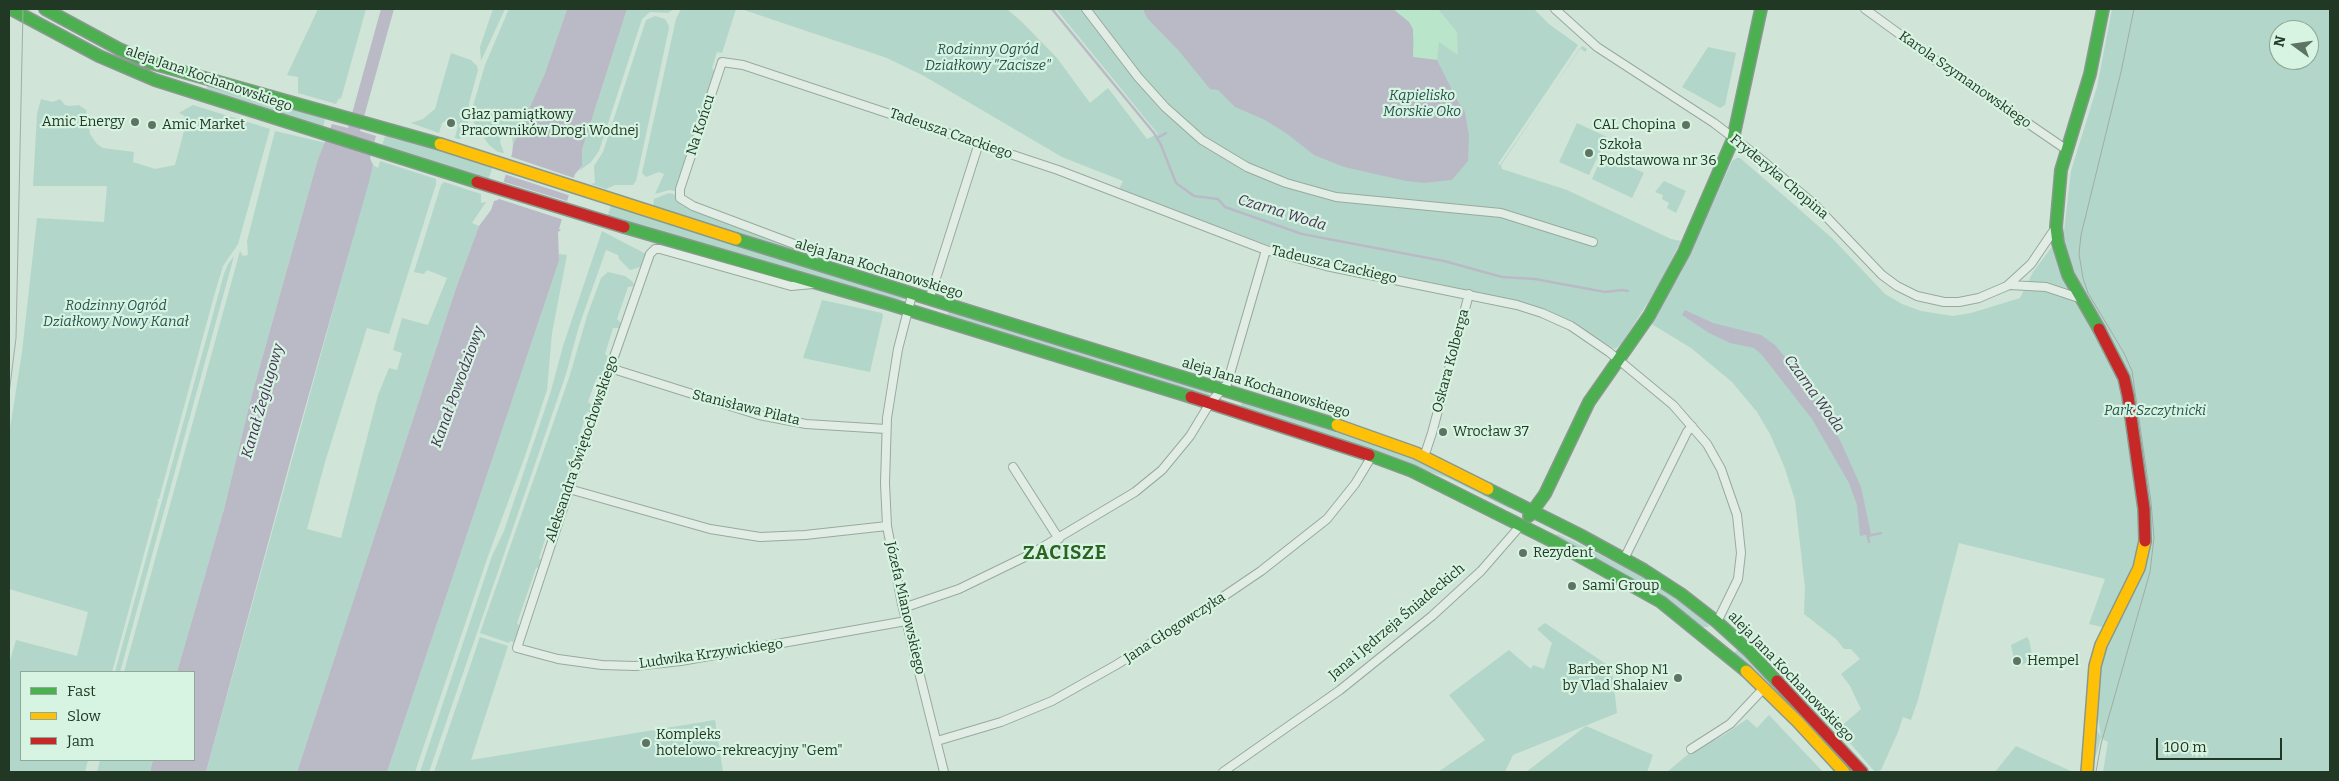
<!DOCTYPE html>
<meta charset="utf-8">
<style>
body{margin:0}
#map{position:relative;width:2339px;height:781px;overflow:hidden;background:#d0e4d7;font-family:Bitter,serif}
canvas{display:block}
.frame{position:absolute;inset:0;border:10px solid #213824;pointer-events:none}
.legend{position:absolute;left:20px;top:671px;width:175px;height:90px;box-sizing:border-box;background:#d7f4e2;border:1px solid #8ea996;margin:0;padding:6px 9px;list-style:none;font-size:15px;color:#213824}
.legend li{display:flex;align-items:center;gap:10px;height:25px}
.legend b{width:25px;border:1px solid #8ea996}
.north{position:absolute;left:2269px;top:20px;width:50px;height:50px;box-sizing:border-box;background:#d7f4e2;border:1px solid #8ea996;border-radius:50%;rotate:284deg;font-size:14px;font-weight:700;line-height:20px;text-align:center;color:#213824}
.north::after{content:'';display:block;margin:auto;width:18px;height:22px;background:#5e7463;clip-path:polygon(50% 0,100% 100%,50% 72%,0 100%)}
.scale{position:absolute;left:2156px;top:738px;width:126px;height:22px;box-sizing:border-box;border:2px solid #213824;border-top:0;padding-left:6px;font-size:15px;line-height:18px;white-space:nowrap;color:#213824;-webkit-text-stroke:4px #d7f4e2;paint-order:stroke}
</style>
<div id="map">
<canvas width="2339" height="781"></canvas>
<div class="frame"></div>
<ul class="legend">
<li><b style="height:6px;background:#4caf50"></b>Fast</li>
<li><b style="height:6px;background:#ffc107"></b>Slow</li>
<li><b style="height:6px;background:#c62828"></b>Jam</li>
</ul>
<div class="north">N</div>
<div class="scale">100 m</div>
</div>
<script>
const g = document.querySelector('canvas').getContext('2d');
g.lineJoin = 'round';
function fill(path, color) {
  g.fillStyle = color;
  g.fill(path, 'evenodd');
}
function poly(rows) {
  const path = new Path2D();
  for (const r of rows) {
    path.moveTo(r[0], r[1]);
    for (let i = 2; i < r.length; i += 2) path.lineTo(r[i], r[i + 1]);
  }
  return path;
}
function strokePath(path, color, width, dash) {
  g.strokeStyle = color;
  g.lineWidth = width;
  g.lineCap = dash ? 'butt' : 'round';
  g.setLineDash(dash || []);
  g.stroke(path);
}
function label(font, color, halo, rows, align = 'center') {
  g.font = font + ' Bitter,serif';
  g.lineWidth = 4.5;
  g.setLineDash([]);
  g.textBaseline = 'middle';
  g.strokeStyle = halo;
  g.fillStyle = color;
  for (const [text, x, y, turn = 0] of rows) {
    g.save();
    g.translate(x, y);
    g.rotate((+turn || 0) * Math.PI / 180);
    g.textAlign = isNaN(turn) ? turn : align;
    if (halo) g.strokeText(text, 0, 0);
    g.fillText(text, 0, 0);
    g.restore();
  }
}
fill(poly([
 [318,9,366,9,341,99,339,98,336,104,298,93,298,77,287,75],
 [493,9,505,9,481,61,480,47],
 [509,9,567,9,545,73,513,145,512,136,501,135,500,142,504,153,498,152,489,145,472,120,473,106,485,65],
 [627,9,674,9,668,13,650,12,642,19,599,151,591,162,579,171,582,166,582,150],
 [681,9,736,9,722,53,717,52,712,68,715,72,675,191,669,190,655,194,664,174,659,172,646,177,642,173,676,19],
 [741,9,1007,9,1022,22,1057,58,1090,103,1108,88,1147,139,1158,134,1056,9,1534,9,1549,24,1578,45,1498,164,1500,165,1582,46,1587,49,1585,52,1580,48,1501,165,1502,169,1567,190,1671,239,1681,241,1656,290,1621,344,1615,349,1564,319,1529,304,1289,253,1119,189,1123,181,1062,157,924,76,887,58],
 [2112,9,2330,9,2330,772,2103,772,2108,742,2101,738,2091,772,2094,726,2101,736,2096,708,2100,662,2115,630,2089,624,2105,579,1959,543,1918,700,1911,720,1903,717,1898,732,1881,770,1875,772,1838,729,1861,709,1850,686,1841,674,1860,659,1851,649,1844,649,1836,639,1804,614,1805,588,1795,500,1784,466,1770,434,1757,412,1732,382,1691,348,1650,323,1681,273,1732,161,1737,158,1740,158,1791,202,1833,239,1885,294,1902,304,1921,311,1953,316,1971,313,2020,298,2033,272,2064,231,2071,171,2097,87],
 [2279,30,2309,30,2309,60,2279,60],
 [655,16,665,19,669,26,668,33,636,181,633,185,615,185,606,189,591,184,595,183,594,166,603,152,646,20],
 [1708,47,1736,53,1725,105,1720,108,1682,87],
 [451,53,471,60,477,66,478,70,469,103,468,126,465,127,463,137,459,139,455,138,458,125,452,121,447,120,442,123,439,133,411,123,423,119,435,109],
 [208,85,323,116,323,119,325,119,323,127,320,128,208,92,206,90],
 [41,99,53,102,60,99,65,105,70,106,79,105,86,110,90,134,97,144,103,148,134,152,133,162,155,169,175,165,184,131,181,126,185,116,179,113,193,105,270,129,238,244,223,266,214,296,159,499,157,499,158,502,112,672,21,672,21,760,88,760,85,772,9,772,9,664,16,640,77,656,88,612,9,589,9,435,22,352,37,218,104,222,107,186,33,186,37,114],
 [1577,123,1607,137,1589,175,1559,162],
 [275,131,326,143,317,162,251,398,224,509,177,672,124,672,240,251,243,256,248,255,247,241],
 [386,133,493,166,488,180,382,146],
 [1603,154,1644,173,1632,198,1592,179],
 [380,161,436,179,436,184,389,334,367,328,325,462,307,529,341,538,378,395,389,368,397,370,402,353,393,350,402,318,428,325,447,278,427,270,424,274,414,272,441,185,444,182,481,194,481,203,486,202,472,223,479,226,456,288,297,772,206,772,373,165,378,168],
 [1664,181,1686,191,1676,213,1667,208,1669,203,1662,199,1663,195,1655,192],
 [669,193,676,195,683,206,804,252,805,254,803,256,653,209,654,199],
 [611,205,904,297,906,299,896,300,607,218],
 [602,231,646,254,640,267,630,270,619,259,618,255,606,250,579,326,566,374,429,772,420,772,492,556,504,531,551,391,563,346],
 [559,254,567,255,552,333,547,390,525,456,488,556,415,772,387,772,559,261],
 [234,256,120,672,115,672,224,274,228,264],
 [608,272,625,276,633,282,634,286,628,287,617,319,621,323,620,328,613,328,605,354,609,358,602,378,596,379,588,402,593,406,591,411,587,412,578,440,581,442,578,450,575,451,568,471,570,474,551,521,554,524,552,529,548,530,539,558,541,560,539,567,536,568,517,623,519,626,514,642,510,641,509,643,480,633,569,378,588,313,601,278],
 [822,300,882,313,883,316,870,372,803,358],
 [949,310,1206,391,1210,395,1206,397,947,316],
 [1242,401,1409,455,1511,506,1510,509,1448,478,1240,408],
 [1558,534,1652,581,1705,619,1709,627,1703,627,1637,581,1555,538],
 [1545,623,1609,666,1612,671,1617,713,1513,755,1505,772,1438,772,1485,740,1449,695,1509,650,1531,669,1533,665,1544,669,1552,643,1537,629],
 [480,637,508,646,471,760,715,720,723,772,434,772],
 [2027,637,2029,640,2033,659,2016,668,2011,645],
 [1738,649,1755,664,1855,772,1850,772,1794,711,1734,653],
 [1769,715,1823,772,1667,772,1692,751,1724,735,1747,719,1757,728],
 [1586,726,1653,755,1647,772,1526,772],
 [2016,746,2042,758,2073,772,1995,772],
 [100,760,153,760,150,772,97,772]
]), '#b3d6ca');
fill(poly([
 [1393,9,1438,9,1457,32,1458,55,1439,42,1437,60,1413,57,1414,38,1409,22]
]), '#b9e5ca');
fill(poly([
 [381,9,394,9,360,131,376,136,370,158,373,165,369,182,296,440,206,772,150,772,153,760,194,760,194,672,177,672,224,509,251,398,317,162,332,124,348,128],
 [567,9,627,9,582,150,582,166,575,174,559,229,561,230,558,232,559,261,387,772,297,772,456,288,479,226,491,210,494,201,498,200,512,154,513,145,545,73],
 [1143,9,1393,9,1409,22,1413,29,1413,57,1437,60,1456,98,1465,112,1469,136,1468,161,1452,180,1424,183,1406,181,1344,167,1314,155,1286,133,1265,120,1235,107,1218,90,1210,89,1179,51,1147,18],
 [1685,310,1713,323,1761,335,1775,345,1800,375,1840,440,1861,487,1871,534,1860,536,1857,505,1849,483,1812,419,1762,355,1754,348,1730,343,1709,333,1682,315]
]), '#babac7');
fill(poly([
 [509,156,577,179,571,196,504,174],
 [501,181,570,202,564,220,496,198]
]), '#d0e4d7');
strokePath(poly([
 [1052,9,1154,133,1161,145,1176,183,1194,196,1218,199,1225,207,1302,234,1444,261,1502,277,1535,279,1605,292,1622,290,1628,291],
 [1157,138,1166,133],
 [1867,533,1869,542],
 [1868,536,1881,533]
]), '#babac7', 2.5);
const street = poly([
 [1086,9,1138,77,1165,107,1202,140,1247,167,1286,183,1336,197,1501,213,1593,242],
 [1555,9,1597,47,1714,123,1757,156,1814,204,1882,275,1897,286,1917,296,1944,302,1959,302,1979,298,2007,286,2031,264,2056,227],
 [1865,9,1931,57,2067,150],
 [816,264,810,250,693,206,680,198,680,189,722,62,743,65,1058,170,1266,250,1326,266,1517,305,1542,313,1571,326,1609,352,1673,405,1707,444,1721,469,1737,515,1741,553,1738,579,1717,622],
 [813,284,791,286,660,249,655,249,650,254,595,411,517,648,558,659,602,665,635,666,681,661,906,621],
 [2010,285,2046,287,2079,298],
 [912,295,898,349,887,418,885,483,887,526,902,604,944,772],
 [929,300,979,143],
 [610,368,759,415,806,424,886,429],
 [1424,457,1432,433,1469,294],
 [1013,467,1059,539],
 [569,489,710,529,760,537,805,535,887,526],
 [1624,559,1687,432,1692,426],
 [903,608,959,589,1031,554,1135,492,1162,470,1190,436,1210,403,1227,384,1266,250],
 [937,741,1001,722,1052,701,1116,665,1202,611,1261,571,1327,519,1355,484,1372,456],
 [1691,749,1730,724,1764,688],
 [1223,772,1340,690,1432,616,1481,571,1521,525]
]);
const fast = poly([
 [11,9,99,56,155,80,477,182],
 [45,9,119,49,151,63,440,144],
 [624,227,889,304,1191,397],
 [736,239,1337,425],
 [2099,329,2068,275,2058,243,2056,227,2061,170,2090,74,2103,9],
 [1369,455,1412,471,1554,542,1661,602,1746,671],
 [1488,489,1580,535,1644,570,1681,594,1717,622,1749,651,1777,681],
 [1529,516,1545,494,1589,402,1649,316,1684,252,1733,139,1761,9]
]);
const slow = poly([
 [440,144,736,239],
 [1337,425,1416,453,1488,489],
 [1746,671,1798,722,1844,772],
 [2087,772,2095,666,2101,645,2139,568,2145,541]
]);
const jam = poly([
 [477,182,624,227],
 [2099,329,2124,378,2128,396,2144,509,2145,541],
 [1191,397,1369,455],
 [1777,681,1862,772]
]);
strokePath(street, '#98aa9d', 10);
strokePath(fast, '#88998d', 14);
strokePath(slow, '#88998d', 14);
strokePath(jam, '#88998d', 14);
strokePath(street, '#e1ece5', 8);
strokePath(fast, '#4caf50', 11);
strokePath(slow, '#ffc107', 11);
strokePath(jam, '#c62828', 11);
strokePath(poly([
 [9,394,16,338,23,9],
 [2096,772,2101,744,2150,572,2154,537,2151,502,2132,371,2124,353,2088,293,2083,278,2079,254,2081,235,2121,72,2134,9]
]), '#a1ada5', 1);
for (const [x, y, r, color] of [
 [135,122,5,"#5e7463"],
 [451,123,5,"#5e7463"],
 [152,125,5,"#5e7463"],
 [1686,125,5,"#5e7463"],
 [1589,153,5,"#5e7463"],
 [1443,432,5,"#5e7463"],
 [1523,553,5,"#5e7463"],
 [1572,586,5,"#5e7463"],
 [2017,661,5,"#5e7463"],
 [1678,678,5,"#5e7463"],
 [646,743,5,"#5e7463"]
]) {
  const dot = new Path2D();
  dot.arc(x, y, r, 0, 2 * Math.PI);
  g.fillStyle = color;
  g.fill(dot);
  strokePath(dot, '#d7f4e2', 2);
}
label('italic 14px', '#285450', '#d7f4e2', [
 ["Rodzinny Ogród",988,50],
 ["Działkowy \"Zacisze\"",988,66],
 ["Kąpielisko",1422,96],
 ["Morskie Oko",1422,112],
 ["Rodzinny Ogród",116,306],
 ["Działkowy Nowy Kanał",116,322],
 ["Park Szczytnicki",2155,411]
]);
label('14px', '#213824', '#d7f4e2', [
 ["aleja Jana Kochanowskiego",209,79,19],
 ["Karola Szymanowskiego",1965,80,35],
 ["Na Końcu",701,125,-72],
 ["Tadeusza Czackiego",951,134,19],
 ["Fryderyka Chopina",1779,177,40],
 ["Tadeusza Czackiego",1334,265,13],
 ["aleja Jana Kochanowskiego",879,269,17],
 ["Oskara Kolberga",1451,361,-75],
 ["aleja Jana Kochanowskiego",1266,388,17],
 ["Stanisława Pilata",746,408,14],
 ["Aleksandra Świętochowskiego",582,449,-71],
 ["Józefa Mianowskiego",905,608,77],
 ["Jana i Jędrzeja Śniadeckich",1397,622,-40],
 ["Jana Głogowczyka",1175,628,-33],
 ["Ludwika Krzywickiego",711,654,-8],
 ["aleja Jana Kochanowskiego",1791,677,46]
]);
label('14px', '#213824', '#d7f4e2', [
 ["Głaz pamiątkowy",461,115],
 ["Pracowników Drogi Wodnej",461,131],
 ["Amic Energy",125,122,"right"],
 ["Amic Market",162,125],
 ["CAL Chopina",1676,125,"right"],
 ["Szkoła",1599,145],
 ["Podstawowa nr 36",1599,161],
 ["Wrocław 37",1453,432],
 ["Rezydent",1533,553],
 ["Sami Group",1582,586],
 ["Hempel",2027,661],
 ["Barber Shop N1",1668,670,"right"],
 ["by Vlad Shalaiev",1668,686,"right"],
 ["Kompleks",656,735],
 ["hotelowo-rekreacyjny \"Gem\"",656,751]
], 'left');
label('italic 15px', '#483157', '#d7f4e2', [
 ["Czarna Woda",1282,213,17],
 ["Kanał Powodziowy",458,387,-70],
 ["Czarna Woda",1814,394,54],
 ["Kanał Żeglugowy",263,401,-74]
]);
g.letterSpacing = '1px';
label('bold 19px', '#2b6322', '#d7f4e2', [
 ["ZACISZE",1065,554]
]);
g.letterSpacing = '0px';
</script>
